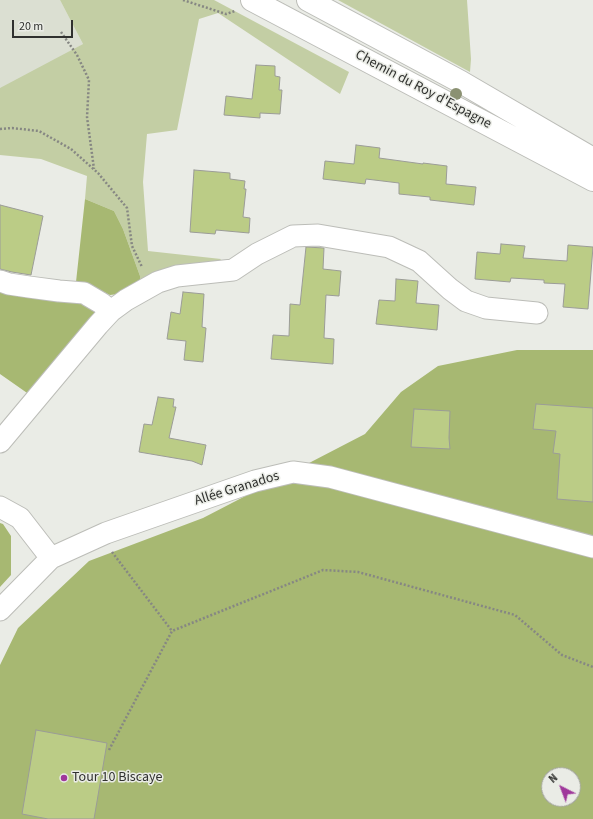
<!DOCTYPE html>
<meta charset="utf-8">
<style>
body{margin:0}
#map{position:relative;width:593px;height:819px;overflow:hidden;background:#eaece6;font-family:"Source Sans 3",sans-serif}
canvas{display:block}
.north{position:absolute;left:541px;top:767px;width:40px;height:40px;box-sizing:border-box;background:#eaece6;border:1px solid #a0a19d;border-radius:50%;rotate:318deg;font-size:11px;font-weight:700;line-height:16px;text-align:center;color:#30312f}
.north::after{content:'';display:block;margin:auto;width:14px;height:18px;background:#9f389b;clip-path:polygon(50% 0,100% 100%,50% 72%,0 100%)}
.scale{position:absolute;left:12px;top:20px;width:61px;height:18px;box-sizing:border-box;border:2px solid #30312f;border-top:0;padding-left:5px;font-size:12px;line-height:14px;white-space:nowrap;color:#30312f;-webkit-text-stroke:3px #eaece6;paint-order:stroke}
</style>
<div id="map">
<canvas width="593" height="819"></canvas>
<div class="north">N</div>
<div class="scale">20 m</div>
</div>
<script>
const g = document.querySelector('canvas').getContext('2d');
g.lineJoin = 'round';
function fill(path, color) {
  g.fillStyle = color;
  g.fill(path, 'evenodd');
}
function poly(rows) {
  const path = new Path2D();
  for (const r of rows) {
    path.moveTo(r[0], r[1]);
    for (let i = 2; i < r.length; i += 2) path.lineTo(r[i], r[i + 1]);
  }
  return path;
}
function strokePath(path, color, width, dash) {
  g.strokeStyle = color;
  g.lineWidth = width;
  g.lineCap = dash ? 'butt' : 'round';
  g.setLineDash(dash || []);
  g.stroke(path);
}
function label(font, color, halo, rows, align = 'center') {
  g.font = font + ' "Source Sans 3",sans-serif';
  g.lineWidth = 3;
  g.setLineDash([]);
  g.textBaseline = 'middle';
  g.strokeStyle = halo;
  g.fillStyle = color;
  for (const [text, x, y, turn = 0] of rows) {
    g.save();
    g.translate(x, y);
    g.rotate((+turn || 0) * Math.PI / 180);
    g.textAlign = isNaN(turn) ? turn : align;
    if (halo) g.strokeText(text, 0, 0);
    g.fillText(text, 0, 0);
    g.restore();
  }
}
fill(poly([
 [0,0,60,0,83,44,0,92]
]), '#dbdfd2');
fill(poly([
 [60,0,214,0,349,72,340,94,218,13,199,19,177,130,147,134,143,182,148,251,221,259,218,263,140,282,140,276,123,229,114,211,85,199,87,176,41,159,0,155,0,88,83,44],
 [338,0,467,0,471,59,470,72]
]), '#c3cea4');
fill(poly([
 [85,199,114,211,123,229,140,276,140,282,118,294,110,295,95,288,76,282],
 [0,286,86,297,99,312,30,395,0,374],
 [517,350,593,350,593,819,0,819,0,665,18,628,89,561,203,518,365,434,401,392,438,366],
 [549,775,573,775,573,799,549,799],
 [0,523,3,524,11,536,11,575,0,587]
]), '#a7b872');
const building = poly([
 [256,65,275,66,275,76,280,77,279,90,282,90,280,114,260,113,260,118,224,115,226,96,252,99,256,65],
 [356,145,380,148,379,158,423,164,423,163,447,166,446,184,476,187,474,205,430,200,430,197,399,194,399,183,366,179,365,184,323,179,325,161,354,164,356,145],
 [194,170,230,173,230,179,245,181,244,189,246,189,243,217,250,218,249,233,216,230,215,234,190,232,194,170],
 [0,205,43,216,31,275,12,272,0,269,0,205],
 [501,244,525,246,523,258,567,261,568,245,593,247,588,309,563,307,565,284,544,283,544,280,511,278,510,282,475,279,477,252,500,254,501,244],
 [306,247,324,248,323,269,341,271,339,296,326,295,324,338,334,339,333,364,271,359,273,335,289,336,290,304,300,305,306,247],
 [396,279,418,281,416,303,439,305,437,330,376,324,379,300,395,301,396,279],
 [183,292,204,294,202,327,206,328,203,362,184,360,186,341,167,339,171,312,180,314,183,292],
 [158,397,174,399,173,407,176,407,169,438,206,445,202,465,192,461,139,452,144,424,152,425,158,397],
 [536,404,593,408,593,502,557,499,560,454,553,453,556,431,533,429,536,404],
 [414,409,450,411,449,438,450,449,411,447,414,409],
 [36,730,107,743,94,819,48,819,22,814,36,730]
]);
fill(building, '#bbcc86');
strokePath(building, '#9b9c97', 1);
const minor = poly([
 [0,281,9,284,29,287,59,291,84,293,101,303,111,311],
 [0,442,98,325,111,311,126,300,158,282,177,276,233,270,257,254,293,236,318,235,389,247,419,261,450,289,466,301,486,308,537,313],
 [0,507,20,518,51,558],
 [0,610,51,558,106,533,255,481,293,472,330,477,593,547]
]);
const tertiary = poly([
 [252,0,593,180],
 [308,0,461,82,593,159]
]);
strokePath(minor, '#bcbdb8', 23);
strokePath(tertiary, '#bcbdb8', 24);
strokePath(poly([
 [183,0,226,14,235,11],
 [61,32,77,55,89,80,87,117,94,169],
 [0,129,12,128,39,131,71,149,98,173,127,208,132,246,142,267],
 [112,552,172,631],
 [109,750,172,631,323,570,358,572,515,615,562,655,593,667]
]), '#868783', 2.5, [2, 2]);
strokePath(minor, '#fff', 21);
strokePath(tertiary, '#fff', 22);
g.fillStyle = '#8b9172';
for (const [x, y] of [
 [456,94]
]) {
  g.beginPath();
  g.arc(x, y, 6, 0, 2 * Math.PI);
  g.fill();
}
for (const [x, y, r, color] of [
 [64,778,4,"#9f389b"]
]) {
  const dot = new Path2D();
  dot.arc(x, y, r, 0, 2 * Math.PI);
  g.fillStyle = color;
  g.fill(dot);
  strokePath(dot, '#eaece6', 1.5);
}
label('14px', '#30312f', '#eaece6', [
 ["Chemin du Roy d'Espagne",423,90,28],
 ["Allée Granados",237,489,-17]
]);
label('14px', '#30312f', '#eaece6', [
 ["Tour 10 Biscaye",72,778]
], 'left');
</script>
